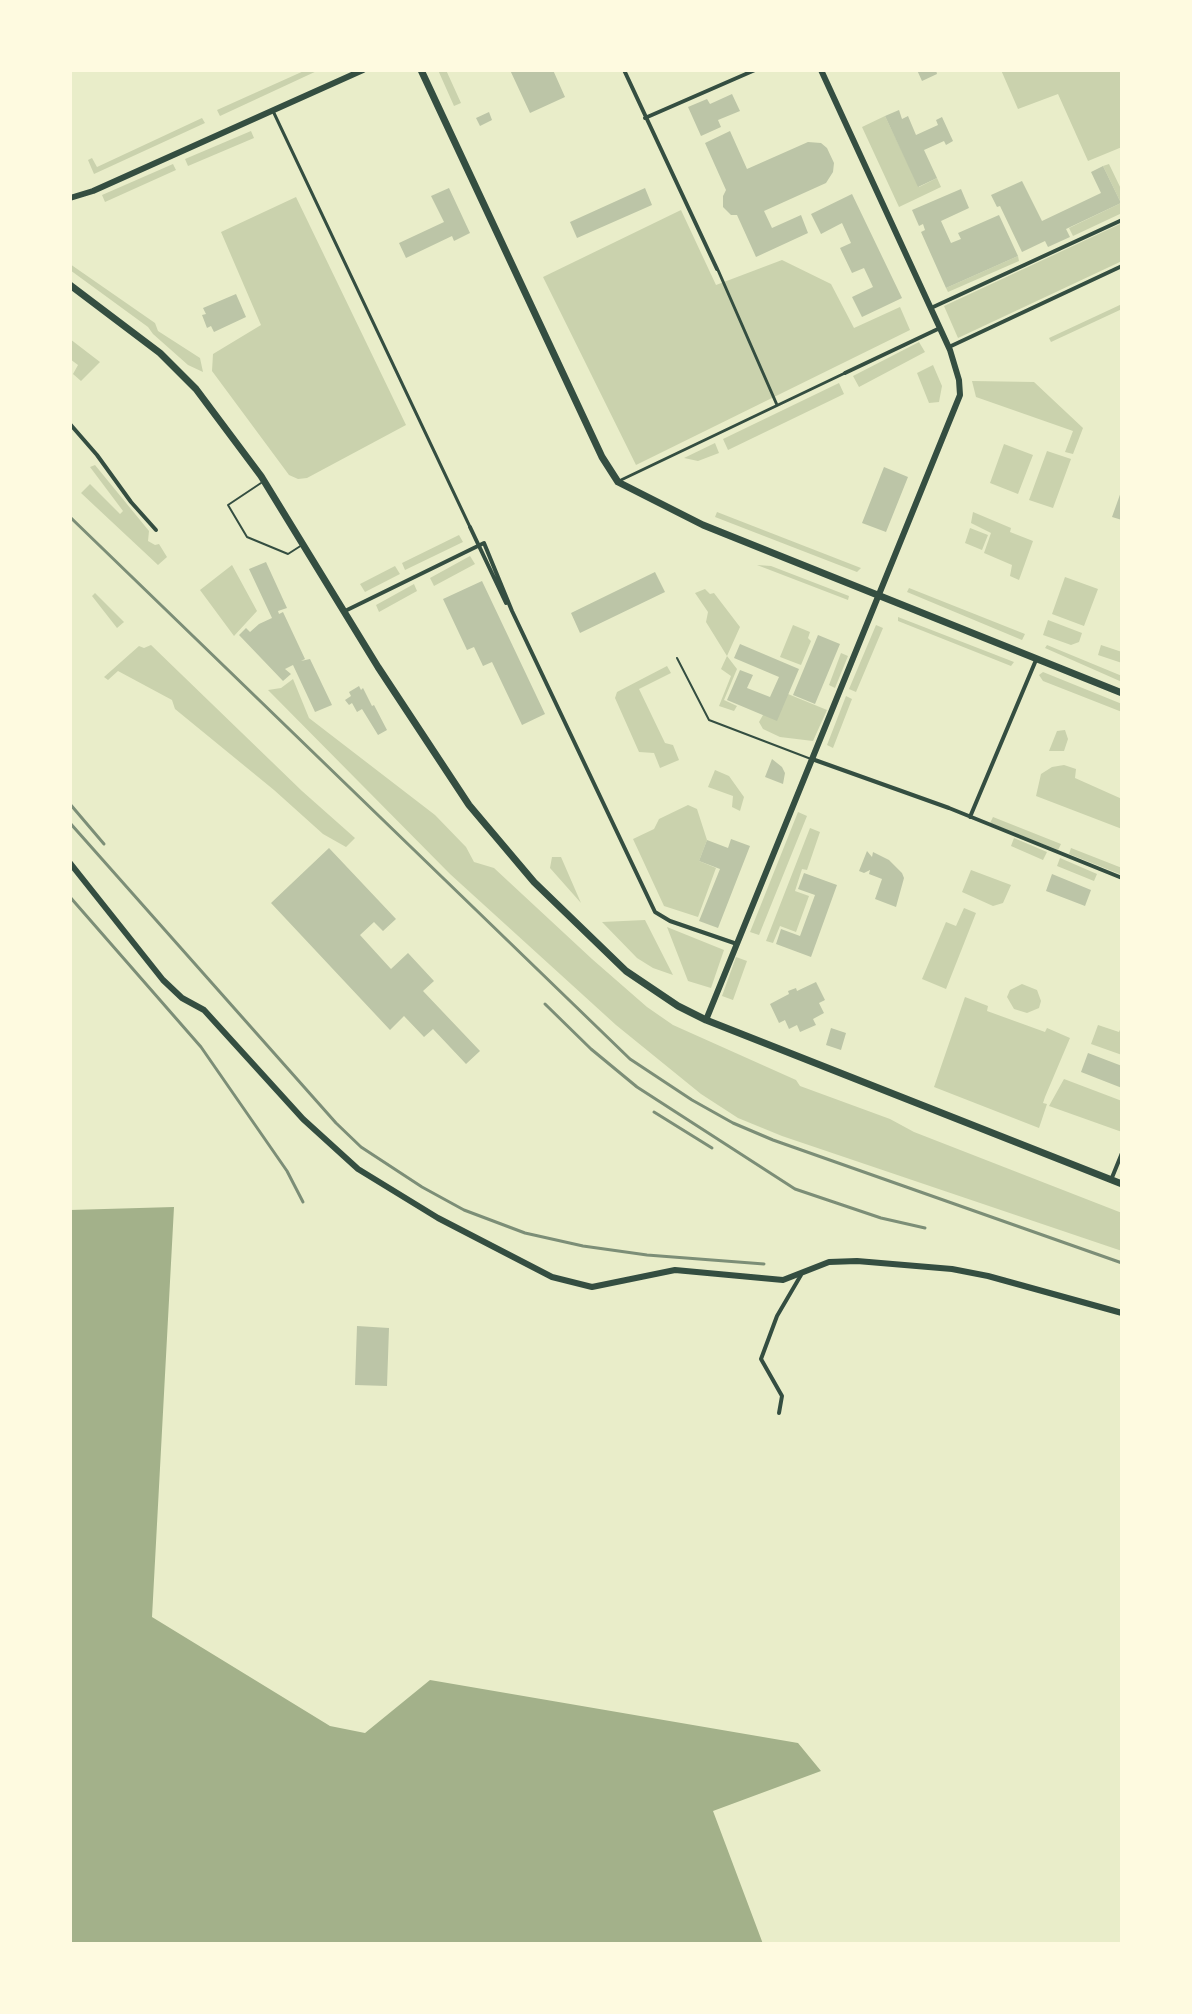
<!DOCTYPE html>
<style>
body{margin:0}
#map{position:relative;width:1192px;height:2014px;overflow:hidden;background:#e9edc9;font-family:Ubuntu,sans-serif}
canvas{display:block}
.frame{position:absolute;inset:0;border:72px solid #fefae0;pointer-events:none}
</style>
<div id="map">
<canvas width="1192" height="2014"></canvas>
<div class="frame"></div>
</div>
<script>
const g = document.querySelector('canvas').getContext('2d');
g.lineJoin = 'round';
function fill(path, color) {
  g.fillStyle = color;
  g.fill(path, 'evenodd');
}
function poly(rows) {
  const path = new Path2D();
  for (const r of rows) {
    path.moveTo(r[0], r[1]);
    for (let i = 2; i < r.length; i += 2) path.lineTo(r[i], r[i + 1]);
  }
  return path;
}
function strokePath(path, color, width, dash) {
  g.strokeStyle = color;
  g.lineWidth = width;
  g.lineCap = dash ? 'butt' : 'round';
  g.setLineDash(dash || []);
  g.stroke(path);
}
fill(poly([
 [306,70,319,70,220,116,217,110],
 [438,70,446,70,461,103,454,106],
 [1001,70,1122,70,1122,147,1088,161,1058,94,1018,109],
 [885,116,919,187,937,178,941,187,899,207,862,127],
 [202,118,205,123,94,174,88,160,92,158,97,167],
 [251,131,254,138,188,166,185,159],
 [173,164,176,170,105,202,102,195],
 [1109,164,1122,191,1122,213,1073,236,1069,228,1121,203,1103,166],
 [296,197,406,425,307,478,298,479,289,475,212,371,213,354,261,325,221,232],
 [681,210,716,285,782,260,831,284,854,328,900,307,910,330,636,465,543,277],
 [1120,224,1122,261,958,338,944,306],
 [1018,256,1019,261,948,292,946,288],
 [70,264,155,323,158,331,200,358,203,372,188,365,153,334,148,327,70,270],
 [1122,304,1122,309,1051,342,1049,338],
 [70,339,100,362,81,381,73,374,78,365,70,359],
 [919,342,925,352,859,387,853,376],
 [933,365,942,386,939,402,929,403,917,373],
 [972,381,1034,382,1083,428,1073,454,1065,452,1073,431,976,397],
 [839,383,844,394,728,450,723,439],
 [715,443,719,453,698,461,684,458],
 [1004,444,1033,455,1018,494,990,483],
 [1047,451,1071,459,1053,508,1029,500],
 [95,465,149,531,148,541,155,545,159,544,167,557,158,565,81,493,90,484,120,514,123,511,90,467],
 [717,512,861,568,857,572,715,517],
 [973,512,1011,528,1010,532,1033,541,1019,580,1010,576,1012,565,984,553,991,533,971,523],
 [970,528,988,535,982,550,965,543],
 [459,535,463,542,405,570,402,563],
 [470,556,475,564,434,586,430,578],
 [232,565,257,611,234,636,200,590],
 [757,565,771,566,849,596,848,600],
 [395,566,400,574,365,592,360,584],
 [1065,577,1098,589,1084,626,1052,614],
 [414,584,417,591,379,612,376,605],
 [909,588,1025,634,1022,640,907,592],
 [705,589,710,594,714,593,740,627,727,656,737,669,724,700,737,706,734,711,719,706,731,676,721,669,727,656,706,622,708,612,695,593],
 [95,593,124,622,117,628,92,596],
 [898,617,1014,662,1011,666,898,621],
 [1048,620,1082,633,1079,642,1071,645,1043,635],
 [793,625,810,632,808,638,811,641,801,665,780,657],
 [876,625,883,628,856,692,849,689],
 [151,645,302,791,355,838,346,847,323,834,274,790,175,709,172,700,118,671,108,680,104,677,139,646,144,648],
 [1047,645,1122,676,1122,682,1045,648],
 [1101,645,1122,652,1122,663,1098,655],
 [841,653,848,656,835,688,829,685],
 [667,666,671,673,639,689,665,743,673,745,679,760,660,768,654,753,639,752,615,698,617,692],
 [1043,672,1122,704,1122,712,1043,681,1039,675],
 [293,679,309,718,435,815,466,847,474,862,494,868,592,959,647,1007,673,1025,796,1080,800,1086,890,1119,914,1132,1122,1213,1122,1251,782,1136,738,1118,701,1094,616,1025,450,874,268,690,281,688],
 [788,694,827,710,813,741,780,737,763,729,759,722,763,715],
 [846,696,852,699,833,748,827,745],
 [1065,730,1068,739,1064,751,1049,751,1057,731],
 [1064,765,1076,769,1075,778,1122,799,1122,829,1036,796,1041,774,1052,767],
 [715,770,729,776,744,797,740,811,732,807,733,796,708,787],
 [688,805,697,809,707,840,699,861,716,868,698,917,664,906,633,839,654,829,659,819],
 [798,812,807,816,759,935,750,932],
 [993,817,1061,844,1058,850,990,823],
 [810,828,820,832,807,870,802,869,795,891,809,896,796,932,780,926,773,943,766,941],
 [1014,838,1047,852,1043,860,1011,846],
 [1071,848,1122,868,1122,875,1069,854],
 [552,857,561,857,581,903,550,868],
 [1060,858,1097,874,1094,881,1057,866],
 [971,870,1011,885,1003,903,993,906,962,892],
 [964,908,976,913,946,989,922,979,946,922,956,926],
 [645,920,673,975,653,968,637,958,602,922],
 [667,927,724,950,711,988,688,981],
 [736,957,747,961,733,1000,722,996],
 [1022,984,1037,990,1041,1001,1039,1008,1027,1013,1014,1009,1007,997,1010,990],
 [965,997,988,1006,987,1011,1045,1032,1047,1028,1070,1038,1045,1097,1043,1103,1047,1104,1039,1128,934,1087],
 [1098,1025,1119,1032,1122,1025,1122,1055,1091,1044],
 [1064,1079,1122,1101,1122,1132,1049,1106]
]), '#cad2ad');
fill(poly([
 [174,1207,152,1617,330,1726,365,1733,430,1680,798,1743,821,1771,713,1811,763,1944,70,1944,70,1210]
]), '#a3b18a');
fill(poly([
 [510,70,553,70,565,97,530,113],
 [917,70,936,70,937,74,922,81],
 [732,94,740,111,718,120,721,127,701,136,688,107,707,99,710,104],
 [899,110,902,119,908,116,916,135,938,125,936,120,942,117,953,141,946,145,944,141,924,150,937,178,918,187,885,116],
 [489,112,492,120,480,126,476,118],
 [730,131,747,169,808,142,821,143,827,148,834,163,833,172,826,183,764,211,772,228,801,215,808,233,756,257,737,215,731,215,723,207,723,196,726,190,705,143],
 [1103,166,1121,203,1066,229,1070,237,1048,247,1045,241,1022,252,1000,206,997,207,991,195,1022,181,1042,221,1101,193,1091,172],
 [449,188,470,233,454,241,452,236,406,258,399,243,444,222,431,196],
 [645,188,652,205,577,238,570,222],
 [961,189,969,208,941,221,951,243,961,239,958,233,999,215,1018,256,946,288,921,232,925,230,923,224,919,226,912,210],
 [852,194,902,298,862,317,852,297,873,287,864,268,852,273,840,248,851,243,842,223,821,234,811,214],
 [236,294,246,317,214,332,211,326,207,328,202,315,206,314,203,308],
 [884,467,908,477,886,532,862,523],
 [1122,489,1122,520,1112,517],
 [266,562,287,608,278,611,279,614,283,612,305,659,301,661,310,659,332,705,315,712,293,665,285,669,291,674,283,681,239,635,246,628,250,632,259,624,272,618,249,569],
 [655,572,665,592,580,633,571,613],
 [482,581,545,714,522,725,492,662,483,666,474,647,467,650,443,599],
 [818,635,840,644,815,704,793,695],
 [740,644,799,669,777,721,727,700,740,670,753,675,747,688,770,697,779,677,734,658],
 [359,686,361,690,363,688,372,706,374,705,387,730,378,735,362,709,357,712,352,703,349,705,345,700,351,696,349,692],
 [772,759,782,767,785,773,783,784,765,777],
 [731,839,750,846,718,928,699,921,720,869,699,861,707,840,728,848],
 [329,848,396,919,383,931,374,922,360,935,391,969,408,953,434,981,423,991,480,1051,466,1064,433,1029,424,1037,404,1016,390,1030,271,903],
 [867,851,872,857,873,852,889,860,902,873,904,878,896,907,875,899,882,879,869,874,870,870,864,873,859,871],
 [804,873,837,885,811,957,776,944,781,929,800,936,815,895,798,889],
 [1052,874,1091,890,1085,906,1046,891],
 [816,982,825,1000,819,1003,824,1013,813,1019,816,1025,800,1032,797,1025,789,1029,785,1020,779,1023,770,1004,789,994,788,991,796,988,797,991],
 [831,1028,846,1033,841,1050,826,1045],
 [1088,1053,1122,1066,1122,1088,1081,1072],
 [357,1326,389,1328,387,1386,355,1385]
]), '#bcc5a7');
strokePath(poly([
 [261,483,228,505,247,537,288,554,302,545],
 [677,658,709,720,811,759]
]), '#344e41', 2);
strokePath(poly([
 [273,111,470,527],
 [718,270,777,405],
 [621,480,845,373]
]), '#344e41', 3);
strokePath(poly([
 [624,70,717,269],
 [645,118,755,70],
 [931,308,1122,220],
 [949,347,1122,266],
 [845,373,940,328],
 [70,424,97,455,131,502,156,530],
 [470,527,506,603],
 [345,611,484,543,512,611,655,912,670,921,737,944],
 [812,759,949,808,1122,878],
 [970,817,1036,660],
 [1111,1180,1122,1153],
 [779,1413,782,1396,761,1359,777,1316,801,1275]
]), '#344e41', 4);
strokePath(poly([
 [70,198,93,191,363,70],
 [70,863,163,980,182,998,204,1010,303,1119,358,1169,438,1218,552,1277,592,1287,675,1270,783,1280,829,1262,857,1261,952,1269,988,1276,1122,1313],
 [706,1020,960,395,959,380,950,350,821,70]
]), '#344e41', 6);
strokePath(poly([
 [421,70,602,457,618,482,703,525,1122,693],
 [70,285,160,353,196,389,261,476,378,667,469,805,534,882,626,971,678,1006,706,1020,1122,1184]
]), '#344e41', 7);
strokePath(poly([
 [70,517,630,1059,692,1100,733,1123,773,1140,1122,1263],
 [70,804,104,844],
 [70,823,336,1123,361,1147,422,1187,464,1210,525,1233,583,1246,647,1255,764,1264],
 [70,897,201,1047,287,1171,303,1202],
 [545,1004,591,1049,637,1087,795,1189,881,1218,925,1228],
 [654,1112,712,1148]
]), '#7c8e77', 3);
</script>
